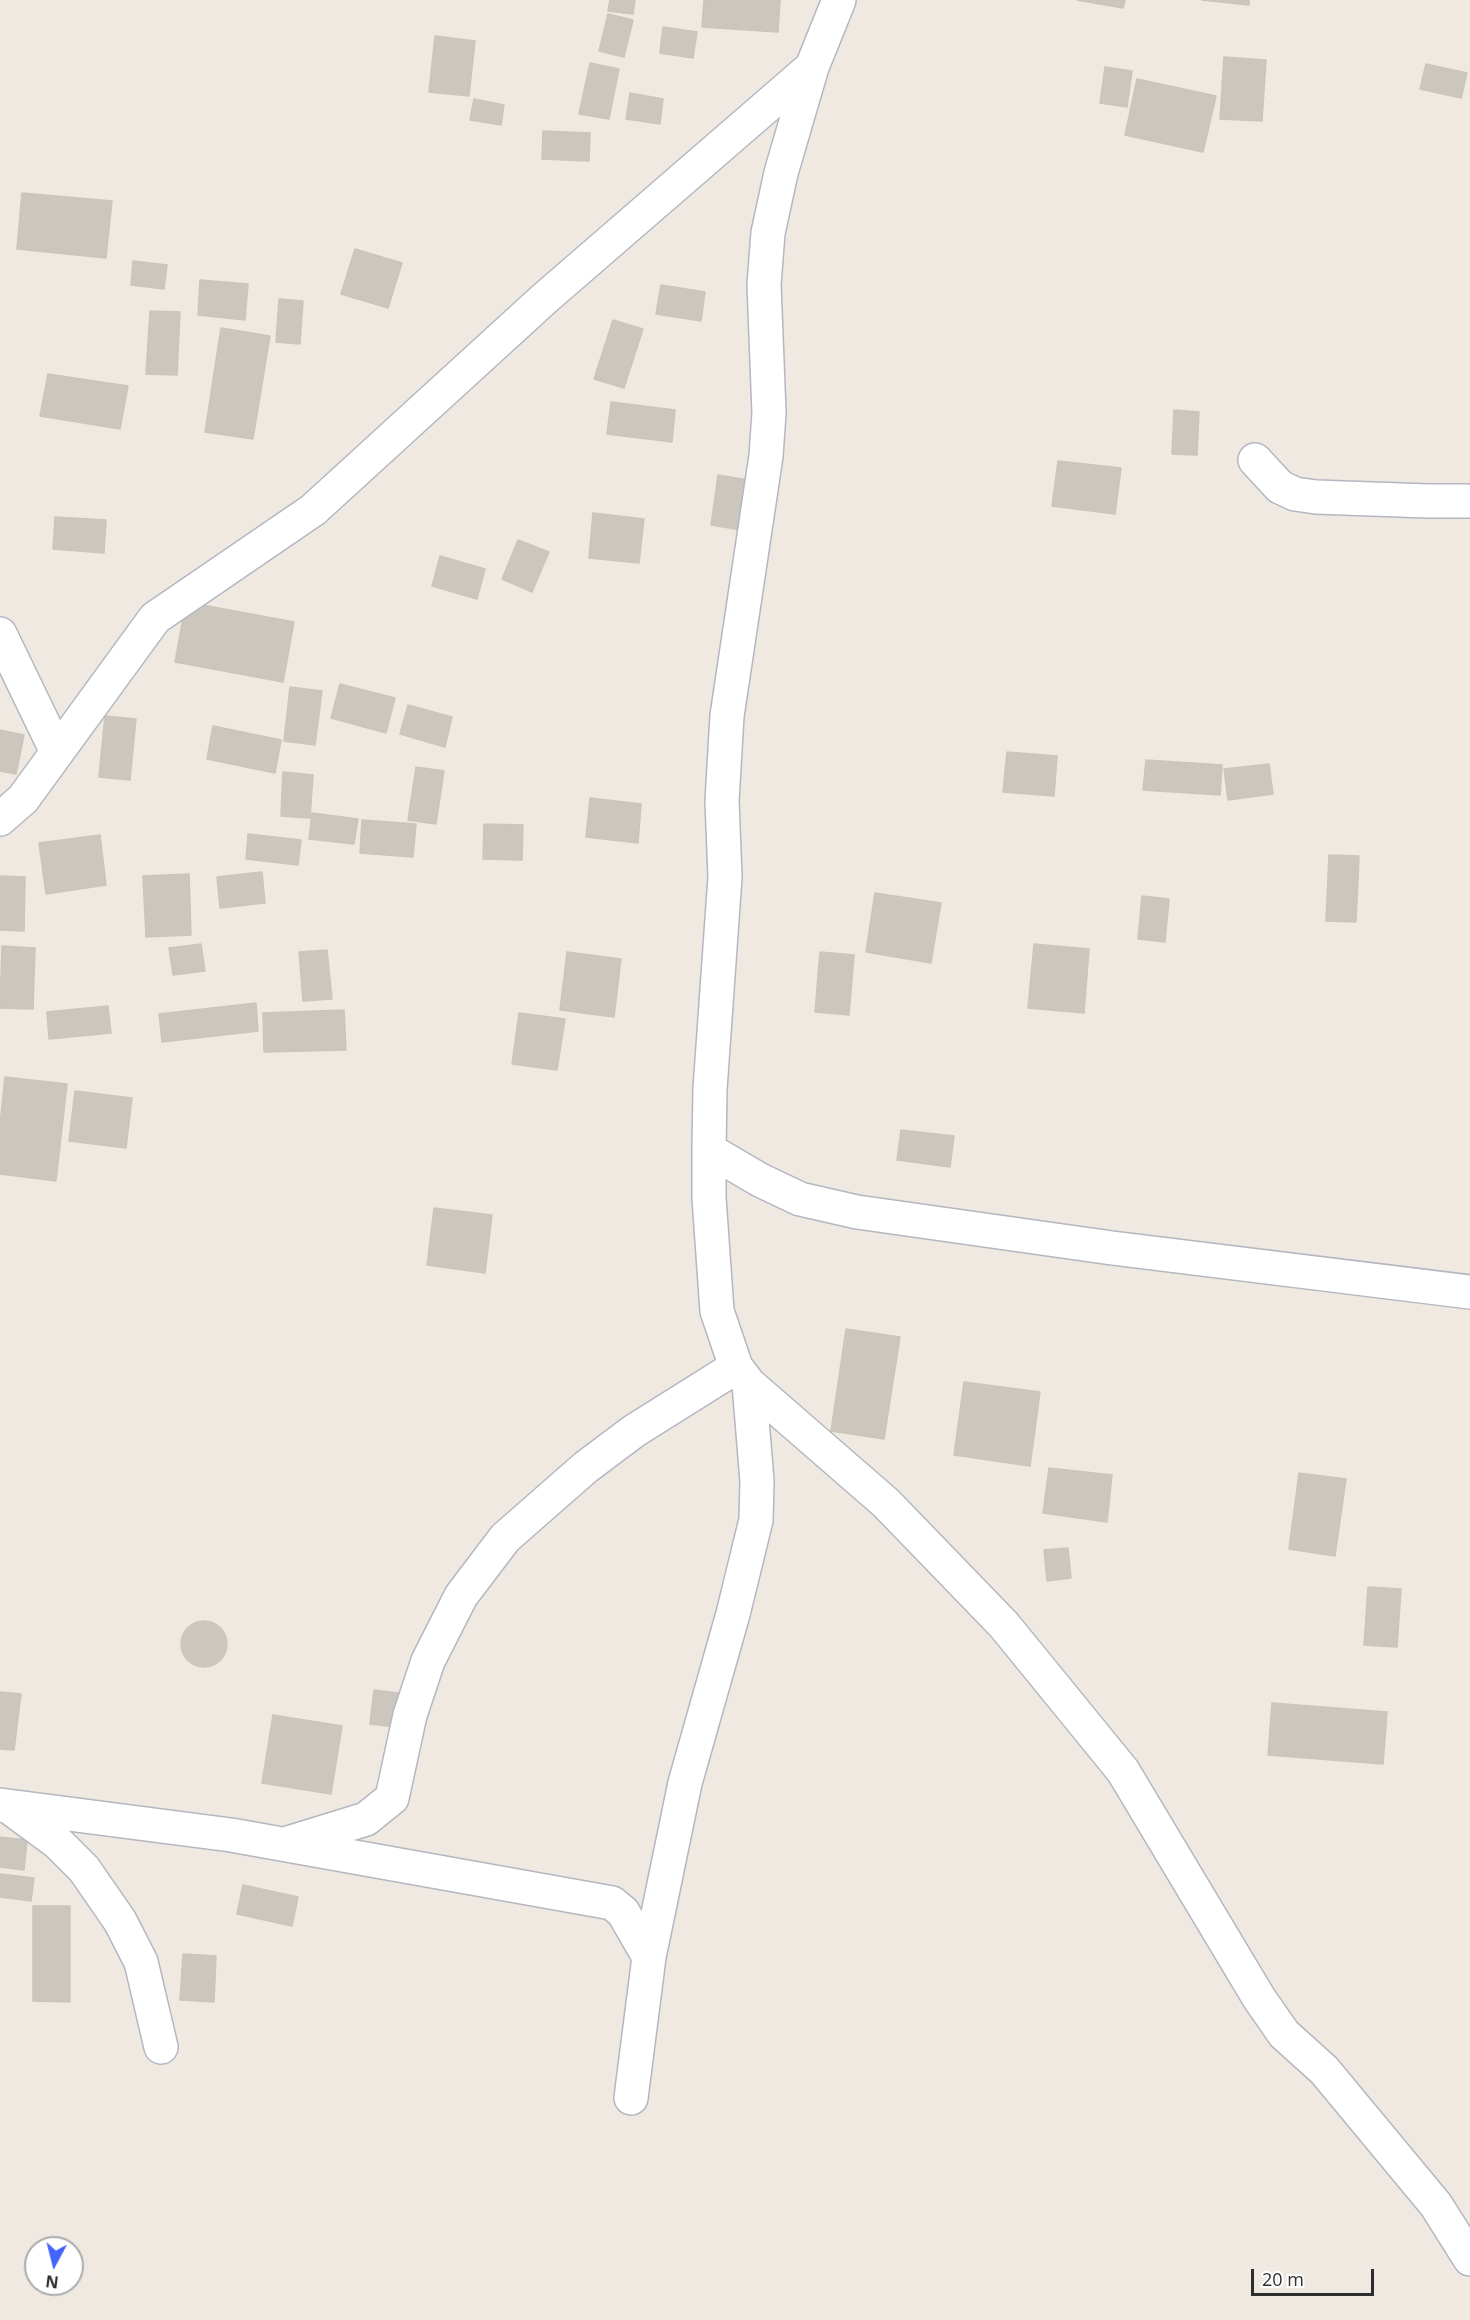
<!DOCTYPE html>
<style>
body{margin:0}
#map{position:relative;width:1470px;height:2320px;overflow:hidden;background:#efe9e1;font-family:"Open Sans",sans-serif}
canvas{display:block}
.north{position:absolute;left:24px;top:2236px;width:60px;height:60px;box-sizing:border-box;background:#fff;border:2px solid #ababab;border-radius:50%;rotate:187deg;font-size:16px;font-weight:700;line-height:24px;text-align:center;color:#2e2e2e}
.north::after{content:'';display:block;margin:auto;width:21px;height:27px;background:#4264fb;clip-path:polygon(50% 0,100% 100%,50% 72%,0 100%)}
.scale{position:absolute;left:1251px;top:2269px;width:123px;height:27px;box-sizing:border-box;border:3px solid #2e2e2e;border-top:0;padding-left:8px;font-size:18px;line-height:21px;white-space:nowrap;color:#2e2e2e;-webkit-text-stroke:4px #fff;paint-order:stroke}
</style>
<div id="map">
<canvas width="1470" height="2320"></canvas>
<div class="north">N</div>
<div class="scale">20 m</div>
</div>
<script>
const g = document.querySelector('canvas').getContext('2d');
g.lineJoin = 'round';
function fill(path, color) {
  g.fillStyle = color;
  g.fill(path, 'evenodd');
}
function poly(rows) {
  const path = new Path2D();
  for (const r of rows) {
    if (r.length === 3) {
      path.moveTo(r[0] + r[2], r[1]);
      path.arc(r[0], r[1], r[2], 0, 2 * Math.PI);
      continue;
    }
    path.moveTo(r[0], r[1]);
    for (let i = 2; i < r.length; i += 2) path.lineTo(r[i], r[i + 1]);
  }
  return path;
}
function strokePath(path, color, width, dash) {
  g.strokeStyle = color;
  g.lineWidth = width;
  g.lineCap = dash ? 'butt' : 'round';
  g.setLineDash(dash || []);
  g.stroke(path);
}
const building = poly([
 [610,0,635,0,633,14,608,11,610,0],
 [704,0,780,0,778,32,702,27,704,0],
 [1077,0,1125,0,1123,8,1077,0],
 [1202,0,1249,0,1249,5,1202,0],
 [608,14,633,20,624,57,599,51,608,14],
 [663,27,697,32,693,58,660,53,663,27],
 [435,36,475,41,469,96,429,92,435,36],
 [1224,57,1266,60,1262,121,1220,119,1224,57],
 [590,63,619,69,609,119,579,114,590,63],
 [1426,64,1467,73,1461,98,1420,89,1426,64],
 [1105,67,1132,71,1127,107,1100,103,1105,67],
 [1137,79,1216,96,1203,152,1125,135,1137,79],
 [630,93,663,99,660,124,626,119,630,93],
 [474,99,504,105,501,125,470,120,474,99],
 [543,131,590,133,589,161,542,159,543,131],
 [22,193,112,201,106,258,17,249,22,193],
 [355,249,402,263,388,308,341,294,355,249],
 [133,261,167,265,164,289,131,285,133,261],
 [200,280,248,284,245,320,198,315,200,280],
 [661,285,705,292,701,321,656,314,661,285],
 [279,299,303,301,300,344,276,342,279,299],
 [150,311,180,312,177,375,146,374,150,311],
 [613,320,643,329,624,388,594,379,613,320],
 [221,328,270,336,253,439,205,432,221,328],
 [48,374,128,386,120,429,40,416,48,374],
 [611,402,675,410,672,442,607,434,611,402],
 [1174,410,1199,412,1197,455,1172,454,1174,410],
 [1058,461,1121,468,1115,514,1052,506,1058,461],
 [718,475,754,481,747,531,711,525,718,475],
 [593,513,644,519,639,563,589,558,593,513],
 [55,517,106,520,104,553,53,549,55,517],
 [518,540,549,552,532,592,502,579,518,540],
 [440,556,485,569,477,599,432,586,440,556],
 [186,602,294,622,283,682,175,662,186,602],
 [340,684,395,698,386,733,331,718,340,684],
 [290,687,322,691,315,745,284,741,290,687],
 [408,705,452,717,445,747,400,734,408,705],
 [105,716,136,719,130,780,99,777,105,716],
 [213,726,281,740,275,773,207,759,213,726],
 [0,730,24,735,16,774,0,771,0,730],
 [1007,752,1057,756,1054,796,1003,792,1007,752],
 [1146,760,1222,765,1220,795,1143,790,1146,760],
 [1269,764,1273,794,1228,800,1224,769,1269,764],
 [416,767,444,771,436,824,408,820,416,767],
 [283,772,313,775,310,818,281,816,283,772],
 [590,798,641,804,638,843,586,837,590,798],
 [312,813,358,819,354,844,309,839,312,813],
 [362,820,416,824,413,857,360,853,362,820],
 [484,824,523,825,522,860,483,859,484,824],
 [248,834,301,840,298,865,246,859,248,834],
 [100,835,106,885,46,894,39,843,100,835],
 [1329,855,1359,856,1356,922,1326,921,1329,855],
 [262,872,265,903,220,908,217,877,262,872],
 [189,874,191,935,146,937,143,876,189,874],
 [0,876,25,877,24,931,0,930,0,876],
 [875,893,941,903,931,963,866,952,875,893],
 [1142,896,1169,899,1165,942,1138,939,1142,896],
 [201,944,205,971,173,975,169,948,201,944],
 [1034,944,1089,949,1084,1013,1028,1008,1034,944],
 [2,946,35,948,33,1009,0,1008,2,946],
 [327,950,332,999,303,1001,299,952,327,950],
 [567,952,621,959,614,1017,560,1010,567,952],
 [820,952,854,955,849,1015,815,1012,820,952],
 [256,1003,258,1031,162,1042,159,1014,256,1003],
 [108,1006,111,1033,49,1039,47,1012,108,1006],
 [344,1010,346,1050,264,1052,263,1013,344,1010],
 [519,1013,565,1019,557,1070,512,1064,519,1013],
 [5,1077,67,1084,56,1181,0,1174,0,1124,5,1077],
 [75,1091,132,1098,126,1148,69,1141,75,1091],
 [901,1130,954,1136,950,1167,897,1160,901,1130],
 [434,1208,492,1215,485,1273,427,1265,434,1208],
 [846,1329,900,1337,884,1439,831,1431,846,1329],
 [964,1382,1040,1392,1030,1466,954,1455,964,1382],
 [1049,1468,1112,1475,1107,1522,1043,1513,1049,1468],
 [1299,1473,1346,1479,1335,1556,1289,1549,1299,1473],
 [1068,1548,1071,1578,1047,1581,1044,1550,1068,1548],
 [1368,1587,1401,1589,1397,1647,1364,1645,1368,1587],
 [204,1644,23],
 [374,1690,398,1693,395,1727,370,1724,374,1690],
 [0,1692,21,1694,14,1750,0,1749,0,1692],
 [1272,1703,1387,1712,1383,1764,1268,1755,1272,1703],
 [273,1715,342,1726,331,1794,262,1783,273,1715],
 [0,1837,27,1840,24,1870,0,1867,0,1837],
 [0,1874,34,1878,31,1901,0,1897,0,1874],
 [243,1885,298,1897,292,1926,237,1914,243,1885],
 [33,1906,70,1906,70,2002,33,2001,33,1906],
 [183,1954,216,1956,214,2002,180,2000,183,1954]
]);
fill(building, '#cbc7bf');
strokePath(building, '#cbc5ba', 1.5);
const minor = poly([
 [839,0,812,67,781,173,768,233,764,284,769,413,766,456,727,716,722,801,725,877,710,1089,709,1150,709,1198,717,1311,736,1367,749,1384,886,1503,1004,1625,1123,1771,1259,1998,1284,2034,1324,2070,1436,2205,1470,2259],
 [1255,460,1280,487,1295,494,1316,497,1428,501,1470,501],
 [0,634,57,752],
 [0,819,23,799,155,618,313,510,544,299,812,67],
 [709,1150,760,1180,800,1199,857,1212,1112,1248,1470,1292],
 [0,1805,231,1835,612,1903,623,1912,649,1957],
 [9,1807,58,1843,84,1869,120,1921,141,1962,161,2047],
 [285,1844,366,1819,392,1798,410,1715,428,1661,461,1596,505,1538,586,1467,634,1431,736,1367],
 [631,2098,649,1957,685,1783,733,1614,756,1520,757,1481,749,1384]
]);
strokePath(minor, '#b4b7c1', 36);
strokePath(minor, '#fff', 33);
</script>
